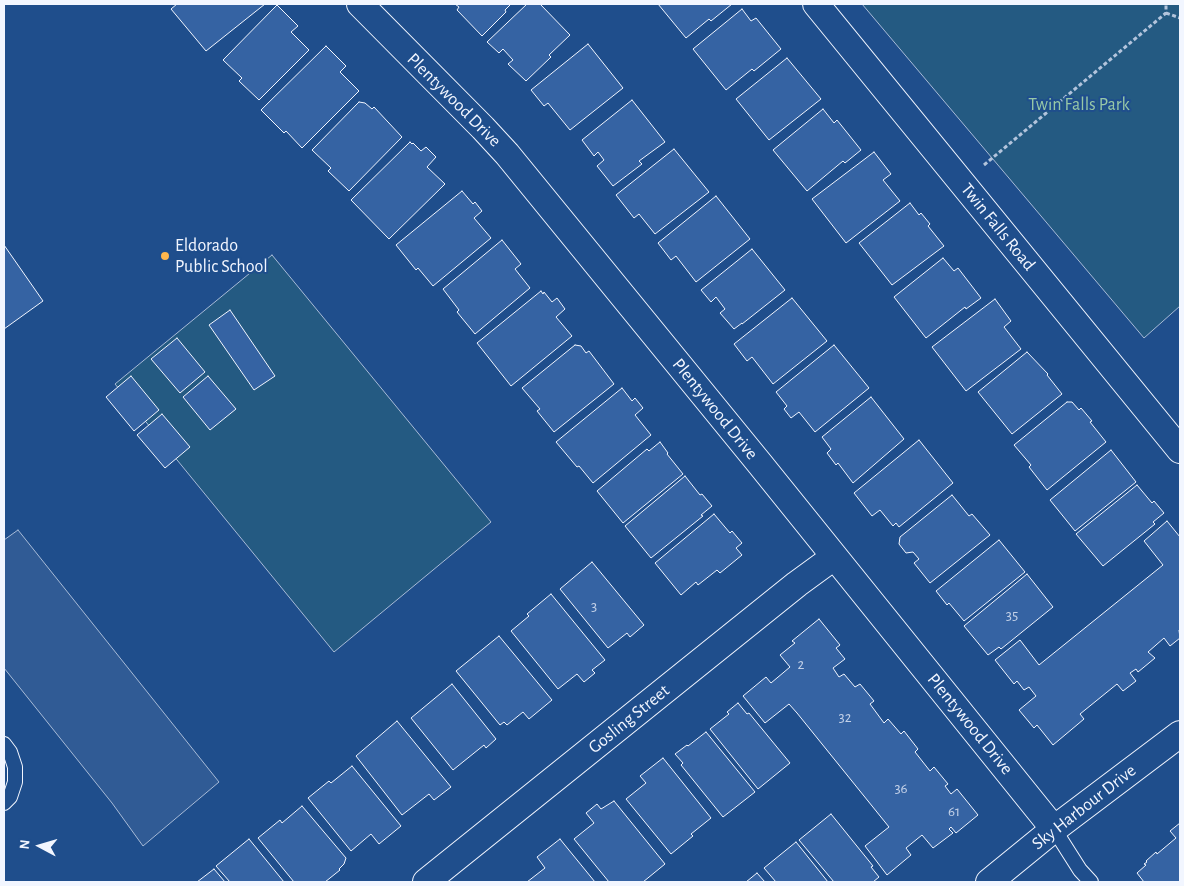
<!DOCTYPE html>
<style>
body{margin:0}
#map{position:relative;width:1184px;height:886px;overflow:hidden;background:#1f4e8c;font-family:"Alegreya Sans",sans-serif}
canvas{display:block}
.frame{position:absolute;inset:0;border:5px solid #f2f6ff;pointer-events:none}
.north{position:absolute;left:15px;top:821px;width:50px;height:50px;-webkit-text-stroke:4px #1f4e8c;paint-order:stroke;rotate:276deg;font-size:14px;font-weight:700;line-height:20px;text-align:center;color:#f2f6ff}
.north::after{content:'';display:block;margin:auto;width:18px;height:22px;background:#f2f6ff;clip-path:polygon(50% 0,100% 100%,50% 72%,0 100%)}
</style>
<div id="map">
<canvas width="1184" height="886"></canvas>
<div class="frame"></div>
<div class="north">N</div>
</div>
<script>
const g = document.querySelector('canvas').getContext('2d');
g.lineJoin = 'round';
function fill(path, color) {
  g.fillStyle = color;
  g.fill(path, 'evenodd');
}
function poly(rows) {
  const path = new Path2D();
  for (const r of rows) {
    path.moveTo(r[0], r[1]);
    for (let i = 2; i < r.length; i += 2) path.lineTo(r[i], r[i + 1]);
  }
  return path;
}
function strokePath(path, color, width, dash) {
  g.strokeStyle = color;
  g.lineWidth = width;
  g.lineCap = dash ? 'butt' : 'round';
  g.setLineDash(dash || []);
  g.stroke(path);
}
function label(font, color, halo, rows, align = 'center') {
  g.font = font + ' "Alegreya Sans",sans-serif';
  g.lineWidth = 4;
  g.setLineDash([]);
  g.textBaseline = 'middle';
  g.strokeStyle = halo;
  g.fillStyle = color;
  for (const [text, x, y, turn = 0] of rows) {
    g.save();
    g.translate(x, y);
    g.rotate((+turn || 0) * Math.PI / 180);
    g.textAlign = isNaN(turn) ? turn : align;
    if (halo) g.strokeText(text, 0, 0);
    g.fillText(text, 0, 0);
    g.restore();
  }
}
const green = poly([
 [862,4,1180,4,1180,306,1144,338,862,4],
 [272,255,491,522,334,652,115,384,272,255]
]);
fill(green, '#245a82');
strokePath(green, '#a8bbd7', 1);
const parking = poly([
 [18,530,219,782,143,846,112,803,4,668,4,540,18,530]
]);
fill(parking, '#305b95');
strokePath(parking, '#a8bbd7', 1);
const building = poly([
 [177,4,265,4,206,51,171,9,177,4],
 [455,4,511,4,505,10,506,12,482,36,457,10,459,7,455,4],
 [527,4,540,4,570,35,549,55,551,57,526,81,508,64,513,60,503,49,499,53,487,42,527,4],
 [658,4,732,4,711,21,709,19,686,38,658,4],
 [277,5,298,26,291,32,309,50,259,100,239,81,242,78,223,60,277,5],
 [742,9,751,21,756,18,781,49,754,71,752,69,726,90,693,49,742,9],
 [588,44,623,88,570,130,548,103,544,106,531,90,588,44],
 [326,46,346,66,340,72,359,91,302,148,286,131,284,133,261,110,326,46],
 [787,58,821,99,769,140,736,99,787,58],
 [632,100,665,142,639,161,642,164,613,186,597,166,604,160,598,152,594,156,582,140,632,100],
 [359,102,365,103,372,109,374,107,402,137,349,191,328,171,331,168,312,150,359,102],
 [823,109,834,123,837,120,861,150,845,163,843,161,807,191,773,150,823,109],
 [410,142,412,144,413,143,421,151,426,147,436,157,427,167,445,184,389,239,351,200,410,142],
 [674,149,709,192,655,234,639,214,634,218,616,195,674,149],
 [874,152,891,174,883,180,900,201,846,243,812,199,874,152],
 [462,191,473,204,475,202,482,211,474,218,491,238,433,286,418,268,416,270,396,245,462,191],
 [716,196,750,239,696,282,676,256,671,260,658,243,716,196],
 [910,203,919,215,921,213,930,224,928,226,944,246,892,285,859,243,910,203],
 [502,240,521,264,515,269,530,288,475,334,457,312,459,310,443,289,502,240],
 [4,245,43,301,4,329,4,245],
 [752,249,785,290,742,324,742,323,734,329,720,313,725,309,716,297,711,302,701,290,752,249],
 [943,258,954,271,958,268,981,298,966,309,965,307,926,338,894,297,943,258],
 [541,291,543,294,544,292,552,302,557,298,565,309,556,317,572,336,511,386,477,343,541,291],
 [792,298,827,341,773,384,752,357,747,361,734,344,792,298],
 [995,299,1011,321,1004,327,1021,349,966,391,932,347,995,299],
 [230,310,275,376,254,390,209,325,230,310],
 [177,338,205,372,180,393,151,359,177,338],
 [575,345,581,346,586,353,589,351,614,384,554,432,537,411,540,409,522,388,575,345],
 [834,345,869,388,815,432,799,412,791,418,784,409,787,406,776,392,834,345],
 [1027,352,1048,374,1047,375,1062,394,1012,434,978,392,1027,352],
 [131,376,159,410,134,431,106,397,131,376],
 [208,376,236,409,210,430,183,397,208,376],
 [622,388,632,401,635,398,643,408,635,415,651,435,593,483,579,466,577,467,556,442,622,388],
 [871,397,904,439,853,483,838,463,836,465,827,453,831,449,822,437,871,397],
 [1067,402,1072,402,1079,410,1081,408,1092,421,1090,422,1106,442,1047,490,1029,467,1031,465,1014,445,1067,402],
 [162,414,190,447,165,468,137,435,162,414],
 [919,440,953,483,899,527,896,523,893,526,880,510,872,516,854,493,919,440],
 [660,442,668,453,667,454,683,474,623,523,597,491,647,449,649,451,660,442],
 [1111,450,1136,482,1075,531,1050,500,1111,450],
 [685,476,700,495,702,494,712,506,701,515,703,516,651,558,625,526,685,476],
 [1137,485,1152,503,1154,501,1164,513,1153,522,1155,524,1103,566,1076,534,1137,485],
 [952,495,969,516,972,514,990,535,930,583,914,563,919,559,913,552,906,553,899,544,900,537,952,495],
 [714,514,730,533,732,531,742,543,736,548,742,555,720,573,717,570,698,585,696,582,681,595,655,563,714,514],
 [1167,521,1180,537,1180,629,1179,630,1180,638,1170,646,1164,638,1148,652,1155,658,1138,672,1136,669,1130,673,1136,681,1123,691,1117,684,1080,714,1084,719,1053,745,1037,725,1034,728,1019,710,1036,696,1029,687,1024,690,1017,681,1014,684,995,660,1020,640,1039,665,1163,565,1144,541,1167,521],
 [999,540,1025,572,964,621,949,603,947,605,936,591,999,540],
 [592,562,644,625,630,637,627,633,608,648,560,589,592,562],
 [1027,574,1053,607,1001,649,999,647,988,655,964,626,1027,574],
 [551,594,605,660,592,670,595,673,584,682,577,674,558,689,511,631,529,616,527,614,551,594],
 [819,619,840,645,836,648,845,659,833,668,839,677,844,674,855,687,860,684,874,701,870,704,884,723,888,719,901,734,904,731,918,749,915,752,930,771,934,767,948,784,945,786,951,794,957,789,978,815,956,833,951,827,949,829,953,833,933,848,922,835,906,848,911,855,887,875,865,846,889,827,797,713,789,704,765,723,743,696,766,677,771,683,790,667,780,655,795,643,792,641,819,619],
 [499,636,552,700,529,719,523,712,507,725,504,722,500,725,456,671,499,636],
 [452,684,496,739,486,748,484,745,453,770,411,718,452,684],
 [738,703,747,714,749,713,790,763,758,789,710,729,729,714,727,712,738,703],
 [397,721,451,787,434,800,429,794,402,815,356,756,397,721],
 [706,732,755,792,723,817,681,765,683,763,675,754,687,745,688,746,706,732],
 [663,758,711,818,691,834,693,836,671,854,626,799,646,783,640,776,663,758],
 [352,766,401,826,379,844,371,834,351,851,308,798,329,781,331,783,352,766],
 [614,801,665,864,643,882,609,882,574,839,594,823,586,813,597,804,601,809,614,801],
 [302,806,346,858,344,864,339,869,340,870,325,882,294,882,258,838,280,820,282,823,302,806],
 [831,814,873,866,871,867,879,877,873,882,834,882,799,840,831,814],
 [1180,823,1180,882,1144,882,1137,873,1146,865,1144,864,1147,862,1146,861,1156,852,1157,854,1176,838,1170,831,1180,823],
 [249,839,284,882,230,882,216,866,249,839],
 [560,839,564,844,595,882,527,882,545,868,537,857,560,839],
 [796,842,828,882,776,882,764,868,796,842],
 [214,869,225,882,197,882,214,869],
 [757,873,765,882,746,882,757,873]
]);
fill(building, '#3563a3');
strokePath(building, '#f2f6ff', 1);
const service = poly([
 [4,744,10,752,15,767,15,782,10,797,4,803],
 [1054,829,1080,870,1091,882]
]);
const minor = poly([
 [360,4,483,128,507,154,760,464,1054,829],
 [816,4,1180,450],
 [426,882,797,584,834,557],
 [989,882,1054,829,1180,734]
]);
strokePath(service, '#f2f6ff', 16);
strokePath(minor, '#f2f6ff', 28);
strokePath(poly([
 [1166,13,1180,18],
 [984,165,1166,13,1166,4]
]), '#b3c4dc', 3, [4, 2.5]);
strokePath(service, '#1f4e8c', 14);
strokePath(minor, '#1f4e8c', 26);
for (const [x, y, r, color] of [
 [165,256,5,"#ffb74d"]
]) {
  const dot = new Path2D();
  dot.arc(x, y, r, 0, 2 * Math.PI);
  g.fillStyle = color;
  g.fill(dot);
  strokePath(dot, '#1f4e8c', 2);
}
label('15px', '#c3d1e8', null, [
 ["3",594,606],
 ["35",1012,615],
 ["2",801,664],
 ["32",845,717],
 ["36",901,788],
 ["61",954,811]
]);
label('18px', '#f2f6ff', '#1f4e8c', [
 ["Plentywood Drive",454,100,45],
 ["Twin Falls Road",998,227,51],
 ["Plentywood Drive",715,409,51],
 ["Gosling Street",629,719,-39],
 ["Plentywood Drive",970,724,51],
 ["Sky Harbour Drive",1084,807,-38]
]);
label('18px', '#97c8a6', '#1f4e8c', [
 ["Twin Falls Park",1079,105]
]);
label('18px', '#f2f6ff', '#1f4e8c', [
 ["Eldorado",175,246],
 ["Public School",175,267]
], 'left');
</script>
